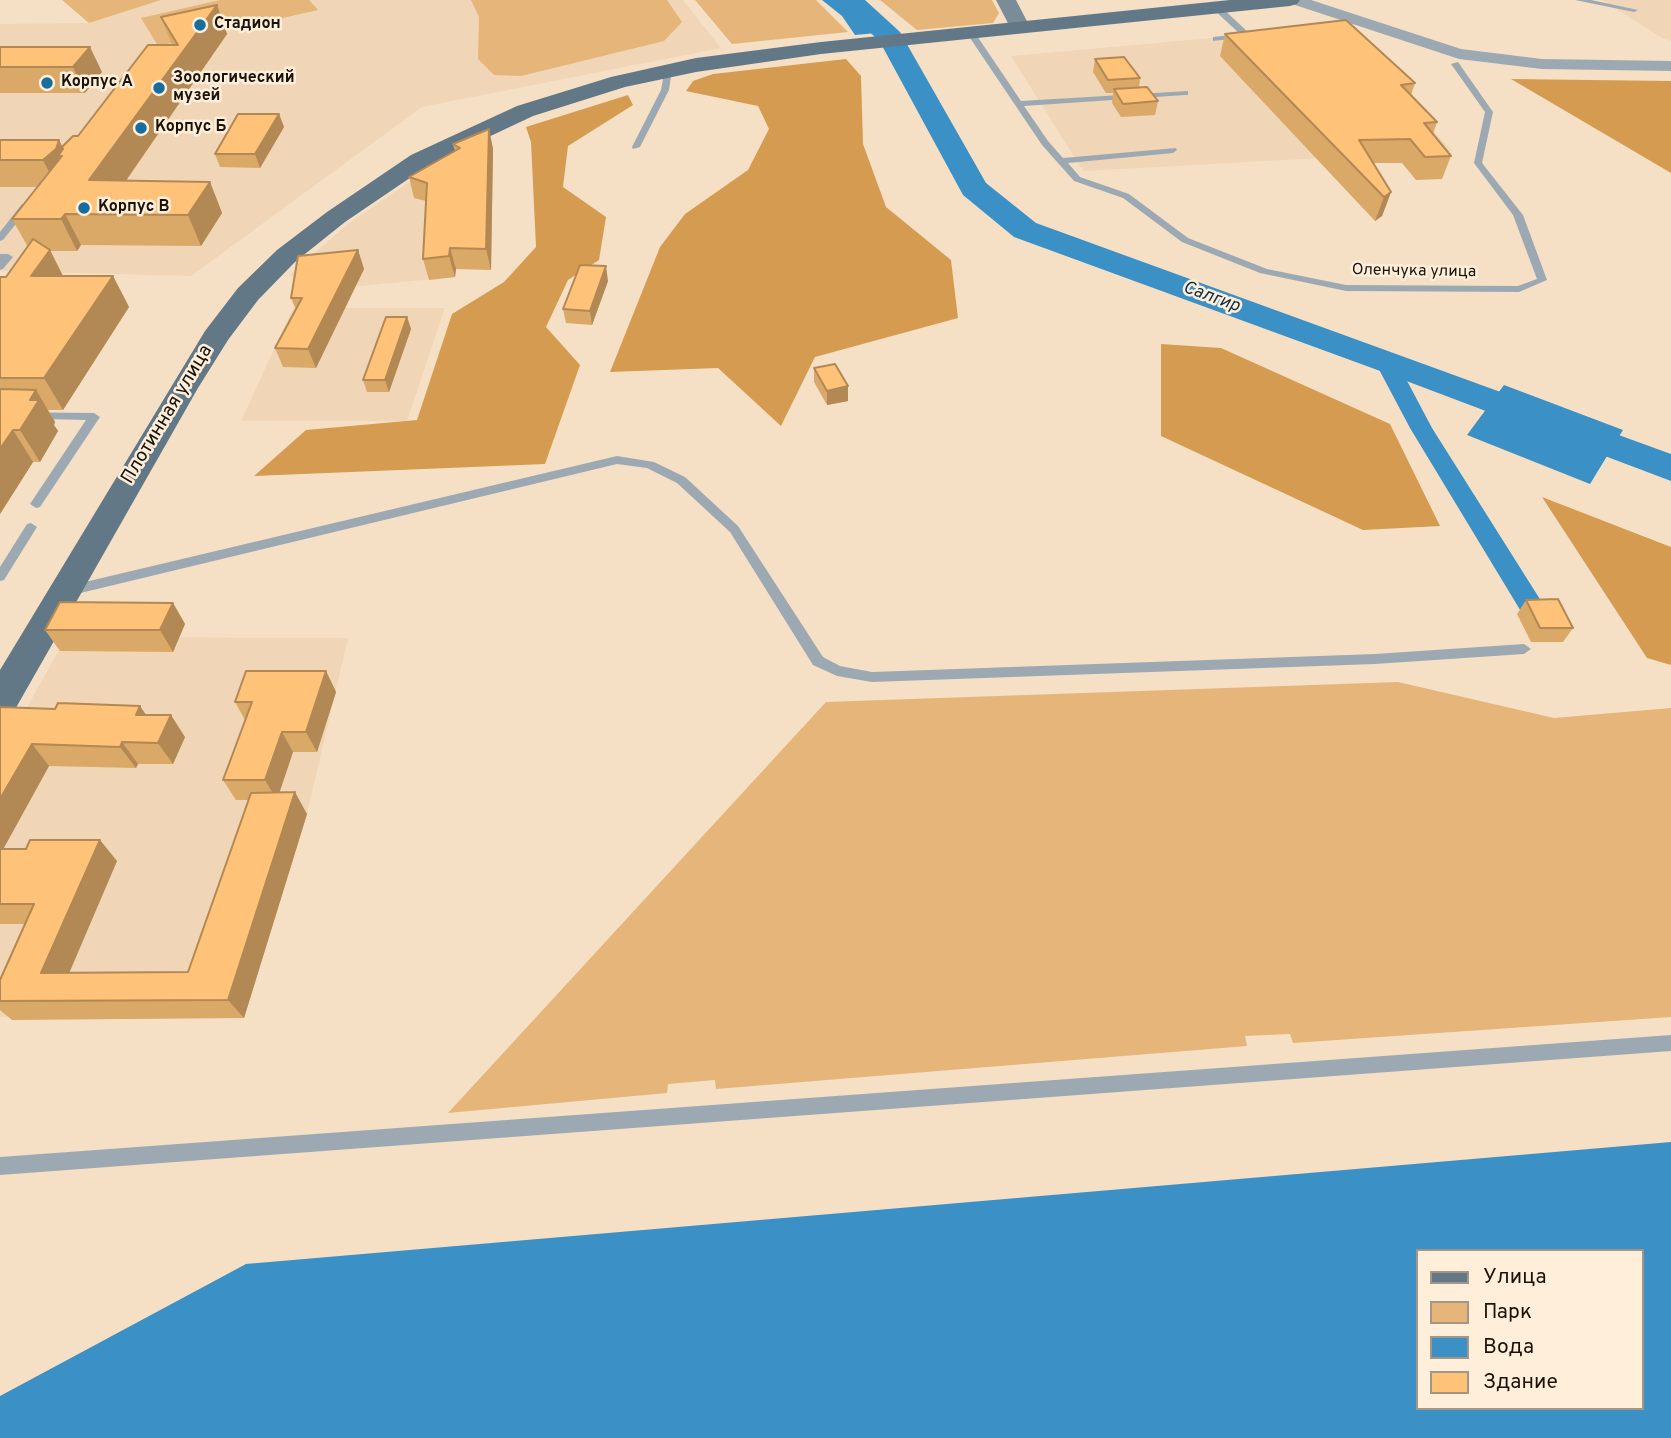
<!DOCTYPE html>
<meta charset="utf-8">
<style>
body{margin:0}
#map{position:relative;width:1671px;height:1438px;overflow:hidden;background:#f5e0c6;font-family:Overpass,sans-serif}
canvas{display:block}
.legend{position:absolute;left:1416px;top:1249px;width:228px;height:161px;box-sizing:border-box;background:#ffeed9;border:2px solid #a39686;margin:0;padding:9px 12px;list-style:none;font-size:21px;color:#1a130a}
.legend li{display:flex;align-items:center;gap:14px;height:35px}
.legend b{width:35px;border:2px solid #a39686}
</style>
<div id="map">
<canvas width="1671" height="1438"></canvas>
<ul class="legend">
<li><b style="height:9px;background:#637887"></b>Улица</li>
<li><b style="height:19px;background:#e5b57a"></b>Парк</li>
<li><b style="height:19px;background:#3b91c6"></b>Вода</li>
<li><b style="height:19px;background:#fec378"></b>Здание</li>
</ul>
</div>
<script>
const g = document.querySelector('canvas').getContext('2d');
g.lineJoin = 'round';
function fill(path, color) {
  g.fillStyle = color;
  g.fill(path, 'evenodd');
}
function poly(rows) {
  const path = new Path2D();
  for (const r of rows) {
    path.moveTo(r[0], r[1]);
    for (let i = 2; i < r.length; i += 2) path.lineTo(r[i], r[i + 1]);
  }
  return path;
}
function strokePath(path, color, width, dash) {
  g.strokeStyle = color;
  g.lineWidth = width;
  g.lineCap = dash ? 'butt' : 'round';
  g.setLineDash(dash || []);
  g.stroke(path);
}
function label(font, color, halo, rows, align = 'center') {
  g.font = font + ' Overpass,sans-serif';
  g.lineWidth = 5;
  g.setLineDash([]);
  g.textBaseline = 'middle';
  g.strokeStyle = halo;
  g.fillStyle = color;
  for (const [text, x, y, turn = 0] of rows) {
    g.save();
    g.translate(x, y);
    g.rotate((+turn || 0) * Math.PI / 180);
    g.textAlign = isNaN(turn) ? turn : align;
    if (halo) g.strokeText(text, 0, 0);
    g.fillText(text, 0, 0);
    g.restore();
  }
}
fill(poly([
 [161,0,683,0,721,48,422,107,191,276,0,271,0,24,88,23],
 [1602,0,1671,0,1671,41,1662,38],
 [1335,27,1452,151,1083,171,1011,56],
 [421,174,461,190,455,277,361,286,304,282,289,275,349,223],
 [293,308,445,308,407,421,241,421],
 [66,637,348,638,307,814,244,1018,0,1017,0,756]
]), '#f0d6b6');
fill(poly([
 [62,0,161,0,89,23],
 [220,0,309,0,318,10,158,46,141,18],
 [471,0,667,0,682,22,664,41,521,76,494,75,478,59,479,17],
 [695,0,816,0,848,32,732,44],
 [880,0,992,0,999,13,993,23,917,30],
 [1398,682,1554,718,1671,708,1671,1017,1293,1043,1290,1034,1245,1036,1247,1046,716,1089,715,1080,668,1084,667,1093,448,1113,826,702]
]), '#e5b57a');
fill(poly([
 [846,59,861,76,863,144,886,207,951,260,958,318,815,357,781,426,718,368,610,372,660,247,685,214,748,170,769,129,758,106,686,91,693,81,713,74],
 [1511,79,1671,81,1671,173],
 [628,95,633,105,568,146,563,187,606,217,599,260,568,280,546,327,580,365,545,464,254,476,306,430,417,420,452,314,504,282,536,247,531,142,526,127],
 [1161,344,1221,348,1390,424,1440,526,1363,530,1161,436],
 [1542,497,1671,547,1671,665,1647,658]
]), '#d59c51');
fill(poly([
 [822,0,843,0,846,5,874,24,898,31,855,35,842,16],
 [1504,385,1623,430,1590,484,1467,435],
 [1671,1142,1671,1438,0,1438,0,1396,246,1264],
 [1417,1251,1641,1251,1641,1408,1417,1408]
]), '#3b91c6');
fill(poly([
 [1385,354,1393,355,1396,360,1432,428,1543,604,1547,611,1543,618,1534,620,1525,618,1410,428,1374,360,1377,355,1385,354]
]), '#3b91c6');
fill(poly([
 [837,0,865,0,900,32,986,183,1036,223,1671,454,1671,481,1372,368,1014,237,963,195,880,42,837,0]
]), '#3b91c6');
fill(poly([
 [1575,0,1591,0,1638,10,1634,12,1575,0],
 [1213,5,1219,5,1249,33,1249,37,1213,41,1213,37,1240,34,1213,9,1213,5],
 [967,30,973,30,1021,101,1188,91,1188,95,1185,95,1024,106,1048,141,1063,158,1176,148,1177,150,1173,153,1068,163,1080,177,1129,194,1188,238,1267,269,1346,285,1518,286,1537,279,1513,215,1474,163,1485,112,1451,64,1458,62,1493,112,1482,163,1523,215,1547,280,1519,292,1346,291,1260,273,1182,242,1123,198,1074,181,1042,145,966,32,967,30],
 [665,68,672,70,669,90,640,147,633,149,632,147,661,90,665,68],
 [22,204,30,206,3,240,0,241,0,232,22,204],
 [0,254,8,254,13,257,3,269,0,270,0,254],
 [0,412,94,413,100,417,40,507,36,508,30,504,86,420,0,418,0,412],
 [617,456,654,462,685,477,738,526,823,657,840,666,872,672,1375,654,1524,644,1531,649,1524,654,1375,664,872,682,837,676,813,665,730,532,677,483,647,468,617,464,68,596,62,591,68,586,617,456],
 [31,523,37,527,4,580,0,581,0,567,27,524,31,523],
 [1671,1035,1671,1051,0,1175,0,1157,1671,1035]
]), '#9da9b2');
fill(poly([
 [1287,0,1311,0,1461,49,1542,59,1671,61,1671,71,1542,69,1459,59,1289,3,1287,0]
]), '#9da9b2');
fill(poly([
 [996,0,1016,0,1030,27,1026,31,1012,31,996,0]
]), '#7b8c99');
fill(poly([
 [1230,0,1300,0,1297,4,1290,6,821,54,696,72,625,87,533,116,429,165,345,222,295,262,258,300,228,340,198,388,13,713,0,718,0,670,205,331,238,288,277,250,327,212,411,155,517,106,611,77,696,58,821,42,1230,0]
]), '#637887');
fill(poly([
 [217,5,227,34,126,181,210,182,222,213,201,246,81,245,77,251,50,251,63,276,113,276,129,307,63,410,48,410,55,422,54,425,58,431,40,462,33,462,0,514,0,277,6,277,28,247,12,219,38,187,0,187,0,140,59,140,62,146,78,136,172,45,161,17],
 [1225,34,1415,83,1411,95,1437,122,1433,134,1451,156,1442,179,1416,180,1402,163,1373,163,1391,192,1382,216,1375,221,1220,56],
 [0,47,102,72,85,93,0,93],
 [1095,59,1140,78,1139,88,1158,101,1155,115,1121,117,1112,103,1113,93,1106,93,1093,72],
 [279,114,284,127,260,168,220,167,215,154],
 [489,129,493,149,491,270,456,269,455,277,429,280,423,259,426,201,414,198,409,177,455,151,453,144],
 [358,250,364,269,316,368,283,367,275,348,296,310,291,298],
 [608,281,592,325,566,323,563,309],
 [407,317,411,329,389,392,367,392,363,380],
 [814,368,848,386,848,401,827,405,814,382],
 [1526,600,1573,628,1563,642,1531,642,1517,614],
 [173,603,185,624,173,652,60,651,45,630],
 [326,671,336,692,317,752,293,752,279,792,307,814,244,1018,12,1020,0,1010,0,980,25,924,0,924,0,707,147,715,185,737,173,764,138,764,136,768,49,766,3,849,117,861,69,973,188,972,249,800,236,800,223,780,245,720,235,702]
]), '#daa867');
fill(poly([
 [217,5,227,34,104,212,89,180],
 [90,47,102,72,85,93,73,67],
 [279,114,284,127,260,168,255,154],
 [489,129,493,149,491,270,486,249],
 [59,140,72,167,62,156,58,156,69,177,57,187,43,160],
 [210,182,222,213,201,246,188,215],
 [1391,192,1382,216,1375,221,1384,197],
 [65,214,81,245,77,251,61,219],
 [450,248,456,269,455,277,449,256],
 [50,250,66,282,31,276],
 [358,250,364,269,316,368,308,349],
 [606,266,608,281,592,325,590,311],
 [113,276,129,307,63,410,44,378],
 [407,317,411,329,389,392,385,380],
 [848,386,848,401,827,405,827,391],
 [36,390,55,422,54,425,58,431,40,462,20,430,30,400],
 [13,430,33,462,0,514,0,449],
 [173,603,185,624,173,652,160,630],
 [326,671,336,692,317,752,306,732],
 [140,706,155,728,136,715],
 [171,715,185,737,173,764,158,743],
 [282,732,293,752,277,800,265,780],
 [122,742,138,764,136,768,120,747],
 [32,744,49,766,0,855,0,799],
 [295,792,307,814,244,1018,228,1000],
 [100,840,117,861,61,992,41,973]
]), '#b28854');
const building = poly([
 [217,5,89,180,210,182,188,215,65,214,61,219,12,219,62,156,58,156,63,149,62,147,73,136,78,136,148,45,178,45,161,17,217,5],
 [1346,20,1415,83,1401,85,1437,122,1424,123,1451,156,1425,157,1410,139,1359,140,1391,192,1384,197,1225,34,1346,20],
 [0,47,90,47,73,67,0,67,0,47],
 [1124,57,1140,78,1108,80,1095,59,1124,57],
 [1147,87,1158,101,1123,104,1114,89,1147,87],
 [238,114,279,114,255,154,215,154,238,114],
 [489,129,486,249,450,248,449,256,423,259,427,183,409,177,460,148,453,144,489,129],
 [0,140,59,140,56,149,43,160,0,160,0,140],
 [33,239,50,250,31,276,113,276,44,378,0,378,0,277,6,277,33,239],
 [358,250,308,349,275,348,302,298,291,298,298,256,358,250],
 [580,265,606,266,590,311,563,309,580,265],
 [386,317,407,317,385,380,363,380,386,317],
 [835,364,848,386,827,391,814,368,835,364],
 [0,389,36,390,30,400,39,400,20,430,13,430,0,449,0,389],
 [1558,599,1573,628,1540,628,1526,600,1558,599],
 [60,602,173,603,160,630,45,630,60,602],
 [246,671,326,671,306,732,282,732,265,780,223,780,252,702,235,702,246,671],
 [58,703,140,706,136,715,171,715,158,743,122,742,120,747,32,744,0,799,0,707,55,709,58,703],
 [295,792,228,1000,0,1001,0,980,34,904,0,904,0,849,26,849,30,840,100,840,41,973,188,972,251,793,295,792]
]);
fill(building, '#fec378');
strokePath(building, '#b28854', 2);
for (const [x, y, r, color] of [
 [200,25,7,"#176e9e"],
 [47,83,7,"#176e9e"],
 [159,88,7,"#176e9e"],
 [141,128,7,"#176e9e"],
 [84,208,7,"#176e9e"]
]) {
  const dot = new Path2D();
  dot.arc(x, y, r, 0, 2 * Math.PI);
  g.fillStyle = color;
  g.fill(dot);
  strokePath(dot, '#ffeed9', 2.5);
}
label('bold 16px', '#1a130a', '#ffeed9', [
 ["Стадион",214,25],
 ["Зоологический",173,79],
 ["музей",173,97],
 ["Корпус А",61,83],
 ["Корпус Б",155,128],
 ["Корпус В",98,208]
], 'left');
label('16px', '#1a130a', '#ffeed9', [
 ["Оленчука улица",1414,272,1]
]);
label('italic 18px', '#0a2f46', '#ffeed9', [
 ["Салгир",1211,298,20]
]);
label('19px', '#1a130a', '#ffeed9', [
 ["Плотинная улица",168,415,-59]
]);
</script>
